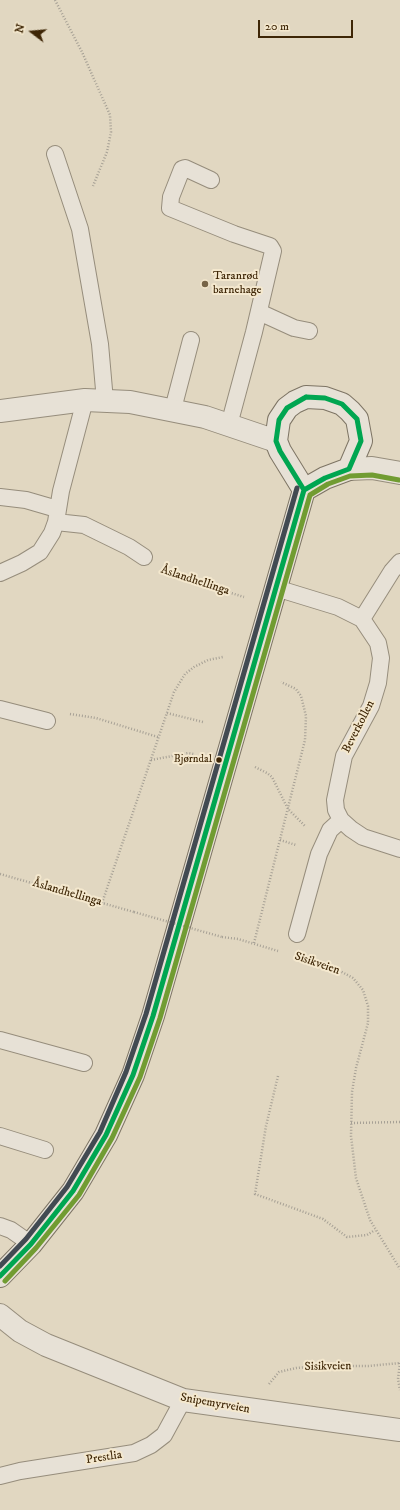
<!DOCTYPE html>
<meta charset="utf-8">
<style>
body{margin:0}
#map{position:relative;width:400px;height:1510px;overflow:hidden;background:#e1d7c1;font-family:"IM FELL DW Pica",serif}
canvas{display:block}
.north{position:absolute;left:12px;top:12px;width:40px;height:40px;-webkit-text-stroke:3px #f4e8ce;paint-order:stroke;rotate:286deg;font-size:11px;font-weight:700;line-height:16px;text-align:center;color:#3e2606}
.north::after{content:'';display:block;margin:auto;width:14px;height:18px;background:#3e2606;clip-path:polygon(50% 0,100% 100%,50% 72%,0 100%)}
.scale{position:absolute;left:258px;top:20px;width:95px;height:18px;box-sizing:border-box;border:2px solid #3e2606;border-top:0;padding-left:5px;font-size:12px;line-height:14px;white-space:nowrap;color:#3e2606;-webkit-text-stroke:3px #f4e8ce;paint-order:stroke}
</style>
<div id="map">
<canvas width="400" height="1510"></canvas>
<div class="north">N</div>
<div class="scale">20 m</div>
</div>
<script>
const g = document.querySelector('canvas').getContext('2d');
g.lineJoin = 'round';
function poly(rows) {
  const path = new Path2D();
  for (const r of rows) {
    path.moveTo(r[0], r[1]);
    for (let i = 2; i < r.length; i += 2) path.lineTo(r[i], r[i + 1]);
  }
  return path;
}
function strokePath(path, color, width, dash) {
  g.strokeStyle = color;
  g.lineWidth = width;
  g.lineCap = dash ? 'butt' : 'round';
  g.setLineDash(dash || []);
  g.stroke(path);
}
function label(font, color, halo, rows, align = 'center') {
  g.font = font + ' "IM FELL DW Pica",serif';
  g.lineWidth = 4;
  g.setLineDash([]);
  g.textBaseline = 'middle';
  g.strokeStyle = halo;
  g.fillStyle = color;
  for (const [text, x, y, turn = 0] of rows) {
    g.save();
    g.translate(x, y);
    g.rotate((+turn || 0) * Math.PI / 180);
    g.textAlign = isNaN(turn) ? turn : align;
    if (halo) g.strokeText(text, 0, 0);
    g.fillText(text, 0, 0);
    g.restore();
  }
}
const lane = poly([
 [55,154,80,229,100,344,105,401],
 [211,180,185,168,182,169,171,197,170,208,234,234,270,246,273,251,254,332,229,425],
 [259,312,294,328,309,331],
 [173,409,191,340],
 [0,497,26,500,57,509],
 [56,522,84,525,129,547,144,557],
 [0,573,22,563,40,552,52,533,56,522,61,491,85,400],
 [276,588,338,607,362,619,378,643,381,658,378,683,371,706,344,756,335,800,336,810,341,820,351,829,363,837,400,849],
 [362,619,392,571,400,562],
 [0,709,47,721],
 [297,934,319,854,330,830,341,820],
 [0,1040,84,1063],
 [0,1136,45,1150],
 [0,1226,11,1230,31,1244],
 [0,1476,20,1471,134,1453,151,1445,164,1435,183,1400]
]);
const street = poly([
 [0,411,85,400,130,402,205,417,276,441],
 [349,469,372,468,400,473],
 [0,1315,20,1331,46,1345,183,1400,400,1430]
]);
const secondary = poly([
 [0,1276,31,1244,73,1191,106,1135,133,1075,153,1016,304,490,325,478,349,469,361,441,357,419,350,411,342,404,325,398,306,397,295,402,287,408,279,420,276,441,280,451,304,490]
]);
strokePath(lane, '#968d7c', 18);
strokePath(street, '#968d7c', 24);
strokePath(secondary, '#7d7464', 24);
strokePath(poly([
 [55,0,82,52,110,115,111,132,107,152,93,186],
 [163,572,244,597],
 [167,713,203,722],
 [70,714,96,718,158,737],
 [151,760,188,753,194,754],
 [255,767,267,773,272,777,288,809,305,826],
 [280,840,296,845],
 [0,874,134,912],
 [102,903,174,692,185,674,194,667,208,660,223,657],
 [222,937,238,939,278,951],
 [254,943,305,740,306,716,301,696,296,689,281,682],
 [302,958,340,971,353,978,363,990,368,1006,368,1023,356,1068,352,1092,351,1136,356,1178,370,1220,400,1269],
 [278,1076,266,1126,255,1194,323,1219,347,1237,367,1235,375,1230],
 [351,1123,400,1122],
 [400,1363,398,1379,400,1390],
 [269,1384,279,1372,296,1368,319,1366,368,1366,400,1363]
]), '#a6a095', 2.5, [1, 2]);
strokePath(lane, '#e7e1d6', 16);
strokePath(street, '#e7e1d6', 22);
strokePath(secondary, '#e7e1d6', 22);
strokePath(poly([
 [134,912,222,937]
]), '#a6a095', 2.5, [1, 2]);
strokePath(poly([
 [306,397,325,398,342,404,357,419,361,441,349,469,325,478,304,490,280,451,276,441,279,420,287,408,306,397],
 [0,1276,31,1244,73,1191,106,1135,133,1075,153,1016,304,490]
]), '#00a651', 5);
strokePath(poly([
 [5,1281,36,1248,79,1195,112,1138,140,1077,160,1018,310,495,328,484,350,476,372,475,399,480]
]), '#719c32', 5);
strokePath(poly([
 [0,1266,26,1239,67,1187,100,1132,126,1072,146,1014,297,488]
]), '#424a52', 5);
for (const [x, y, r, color] of [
 [205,284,4,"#776447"],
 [219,760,3.5,"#3e2606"]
]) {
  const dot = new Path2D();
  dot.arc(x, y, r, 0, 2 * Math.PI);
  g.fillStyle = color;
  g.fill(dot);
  strokePath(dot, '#f4e8ce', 1.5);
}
label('11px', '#3e2606', '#f4e8ce', [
 ["Bjørndal",212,760]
], 'right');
label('12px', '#3e2606', '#f4e8ce', [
 ["Taranrød",213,277],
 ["barnehage",213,291]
], 'left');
label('12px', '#3e2606', '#f4e8ce', [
 ["Åslandhellinga",195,581,18],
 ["Beverkollen",359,727,-63],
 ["Åslandhellinga",67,893,16],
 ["Sisikveien",317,964,19],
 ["Sisikveien",328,1367,-1],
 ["Snipemyrveien",215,1404,10],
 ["Prestlia",104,1458,-9]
]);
</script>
